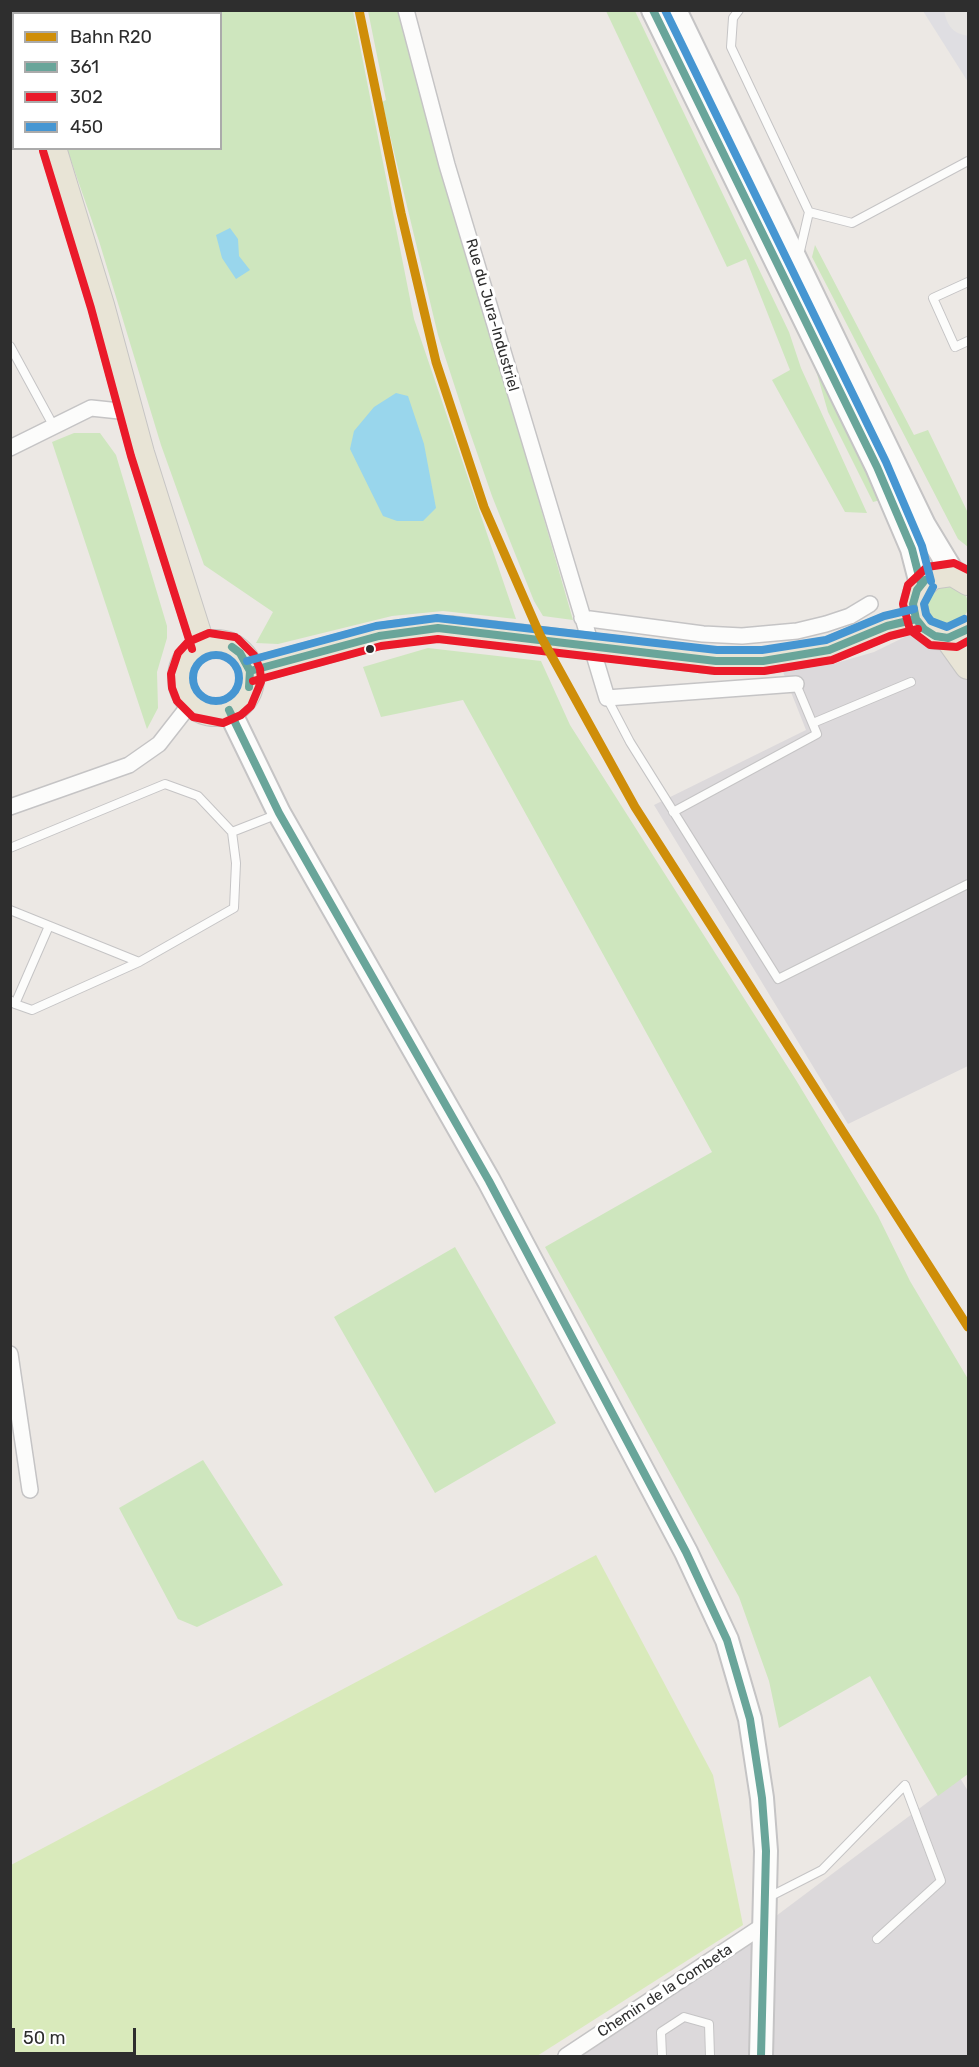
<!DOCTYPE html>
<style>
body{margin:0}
#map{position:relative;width:979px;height:2067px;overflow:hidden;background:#ece8e4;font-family:Rubik,sans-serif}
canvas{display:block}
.frame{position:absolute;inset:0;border:12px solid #2e2e2e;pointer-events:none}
.legend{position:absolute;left:12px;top:12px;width:210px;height:138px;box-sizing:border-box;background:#fff;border:2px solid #ababab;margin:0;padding:8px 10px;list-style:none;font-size:18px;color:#2e2e2e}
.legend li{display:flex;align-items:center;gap:12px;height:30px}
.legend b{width:30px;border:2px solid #ababab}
.scale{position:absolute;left:12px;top:2028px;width:124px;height:27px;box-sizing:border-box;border:3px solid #2e2e2e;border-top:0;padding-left:8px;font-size:18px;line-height:21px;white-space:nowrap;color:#2e2e2e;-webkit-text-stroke:4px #fff;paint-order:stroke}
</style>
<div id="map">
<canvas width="979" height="2067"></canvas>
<div class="frame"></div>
<ul class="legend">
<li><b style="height:8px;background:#cf8e09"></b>Bahn R20</li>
<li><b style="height:8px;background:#69a59a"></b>361</li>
<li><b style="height:8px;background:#ea1a2a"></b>302</li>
<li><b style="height:8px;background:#4696d2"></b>450</li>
</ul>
<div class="scale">50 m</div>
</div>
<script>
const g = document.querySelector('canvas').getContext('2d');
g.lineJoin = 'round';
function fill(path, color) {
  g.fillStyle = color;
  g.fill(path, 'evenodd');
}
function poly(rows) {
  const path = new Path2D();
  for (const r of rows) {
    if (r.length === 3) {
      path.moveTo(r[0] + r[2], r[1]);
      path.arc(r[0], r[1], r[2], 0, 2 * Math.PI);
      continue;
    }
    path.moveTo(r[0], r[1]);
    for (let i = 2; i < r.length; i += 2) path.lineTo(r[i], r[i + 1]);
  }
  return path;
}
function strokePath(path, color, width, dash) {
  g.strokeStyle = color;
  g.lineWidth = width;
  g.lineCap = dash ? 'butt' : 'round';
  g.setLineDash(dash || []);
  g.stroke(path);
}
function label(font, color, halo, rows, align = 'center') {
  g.font = font + ' Rubik,sans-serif';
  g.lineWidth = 6;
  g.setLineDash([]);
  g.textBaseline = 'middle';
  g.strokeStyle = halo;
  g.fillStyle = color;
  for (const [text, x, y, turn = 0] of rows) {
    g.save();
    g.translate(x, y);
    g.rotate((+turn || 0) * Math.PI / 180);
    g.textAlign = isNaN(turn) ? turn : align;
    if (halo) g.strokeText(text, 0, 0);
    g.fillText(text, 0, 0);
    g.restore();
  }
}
fill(poly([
 [915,632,968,632,968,1066,848,1124,654,805,806,730,783,672,833,664,874,652],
 [960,1778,968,1791,968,2056,566,2056,764,1925]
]), '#dcd9db');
fill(poly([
 [923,11,968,11,968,82]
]), '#dfdee2');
fill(poly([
 [24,11,353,11,414,319,516,619,443,611,392,616,278,644,256,643,273,612,204,565,161,445,99,241,67,149,220,148,220,14,25,14],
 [368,11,398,11,573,620,543,616,534,601,492,496,466,421,438,335,382,102,386,100],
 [606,11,635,11,789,332,801,368,867,513,845,512,772,380,790,370,746,259,727,267],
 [815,245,914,435,928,430,968,513,968,547,958,539,812,257],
 [811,353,884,499,873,502,828,412],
 [74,433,100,433,116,455,167,626,167,638,157,672,158,708,147,729,52,442],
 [948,605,20],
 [428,648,541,661,570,725,796,1080,878,1216,910,1281,968,1379,968,1774,938,1796,870,1676,779,1728,769,1681,739,1597,545,1247,712,1152,463,700,381,717,363,667],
 [455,1247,556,1423,435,1493,334,1317],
 [203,1460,283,1585,197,1627,178,1619,119,1508]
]), '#cee6be');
fill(poly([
 [596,1555,713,1775,743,1925,537,2056,11,2056,11,1865]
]), '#d9eabb');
fill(poly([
 [230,228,238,239,239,256,250,270,236,279,222,258,216,235],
 [396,393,408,396,424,444,436,508,423,521,397,521,383,516,350,449,354,431,374,407]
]), '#99d6ec');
strokePath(poly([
 [967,10,968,13]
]), '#e6e4e2', 45);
const service = poly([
 [739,10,733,18,731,47,809,212,799,255],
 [809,212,852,223,968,161],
 [968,282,933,298,955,347,968,341],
 [10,346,53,425],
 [607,698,630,742,778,979,968,884],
 [813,723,911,682],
 [673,812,817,734,796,684],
 [232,832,278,814],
 [10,848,165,784,198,796,232,832,236,863,234,908,139,962,32,1010,15,1004,10,1000],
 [10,910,139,962],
 [15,1004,49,926],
 [769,1897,822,1870,905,1785,941,1881,877,1939],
 [662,2056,661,2032,684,2017,709,2024,710,2056]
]);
const minor = poly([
 [406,10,447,165,607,698,796,684],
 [10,448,91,408,129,412],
 [582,618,703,634,742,636,797,631,826,624,850,616,870,604],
 [10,807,129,765,159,744,191,703],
 [10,1354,30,1490],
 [566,2056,764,1925]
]);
const secondary = poly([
 [653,10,877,467,912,549,921,584],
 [675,10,924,525,953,573],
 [229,710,279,813,489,1181,686,1552,727,1640,750,1719,762,1798,766,1851,761,2056]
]);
const primary = poly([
 [10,15,14,24],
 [53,148,101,305,141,453,202,646],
 [968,582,953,573,932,576,917,590,913,604,919,624,935,636,955,637,968,629],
 [948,638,968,666],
 [216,678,35],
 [616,649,716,661,763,661,829,650,887,626,916,619],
 [250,671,379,636,426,629,450,629]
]);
strokePath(service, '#c5c4c5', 10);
strokePath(minor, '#c5c4c5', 18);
strokePath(secondary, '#c5c4c5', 26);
strokePath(primary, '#c6c5c4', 28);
strokePath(service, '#fcfcfb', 8);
strokePath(minor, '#fcfcfb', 15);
strokePath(secondary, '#fcfcfb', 22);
strokePath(primary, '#e8e4d6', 26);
const primaryBridge = poly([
 [450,629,616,649]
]);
strokePath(primaryBridge, '#c6c5c4', 28, []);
strokePath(primaryBridge, '#e8e4d6', 26);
strokePath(poly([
 [653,10,877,467,912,549,921,584],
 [925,580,917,590,913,604,916,619,924,629,935,636,948,638,968,629],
 [232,647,240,653,250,671,249,687],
 [250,671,379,636,438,628,716,661,763,661,829,650,887,626,916,619],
 [229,710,279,813,489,1181,686,1552,727,1640,750,1719,762,1798,766,1851,761,2056]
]), '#69a59a', 8);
strokePath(poly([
 [43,151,91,308,131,456,192,649],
 [968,570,954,563,927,567,908,585,903,604,910,630,930,645,957,647,968,641],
 [235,637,209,633,188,642,178,653,171,674,172,688,177,701,193,717,223,723,241,715,251,706,261,682,260,669,254,655,238,639],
 [253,681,381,646,438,639,715,671,764,671,832,660,890,636,918,629]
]), '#ea1a2a', 8);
strokePath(poly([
 [665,10,886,462,922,546,931,581],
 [933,587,924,604,926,614,931,621,947,627,964,619],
 [216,678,23],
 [247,661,376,626,437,618,717,650,762,650,826,640,884,616,914,609]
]), '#4696d2', 8);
strokePath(poly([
 [359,10,401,213,436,362,484,507,540,635,635,807,968,1327]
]), '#cf8e09', 9);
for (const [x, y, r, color] of [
 [370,649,5,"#2e2e2e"]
]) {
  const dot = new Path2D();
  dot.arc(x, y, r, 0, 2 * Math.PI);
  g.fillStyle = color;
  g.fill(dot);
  strokePath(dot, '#fff', 2);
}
label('15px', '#2e2e2e', '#fff', [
 ["Rue du Jura-Industriel",492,315,74],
 ["Chemin de la Combeta",665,1991,-33]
]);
</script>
